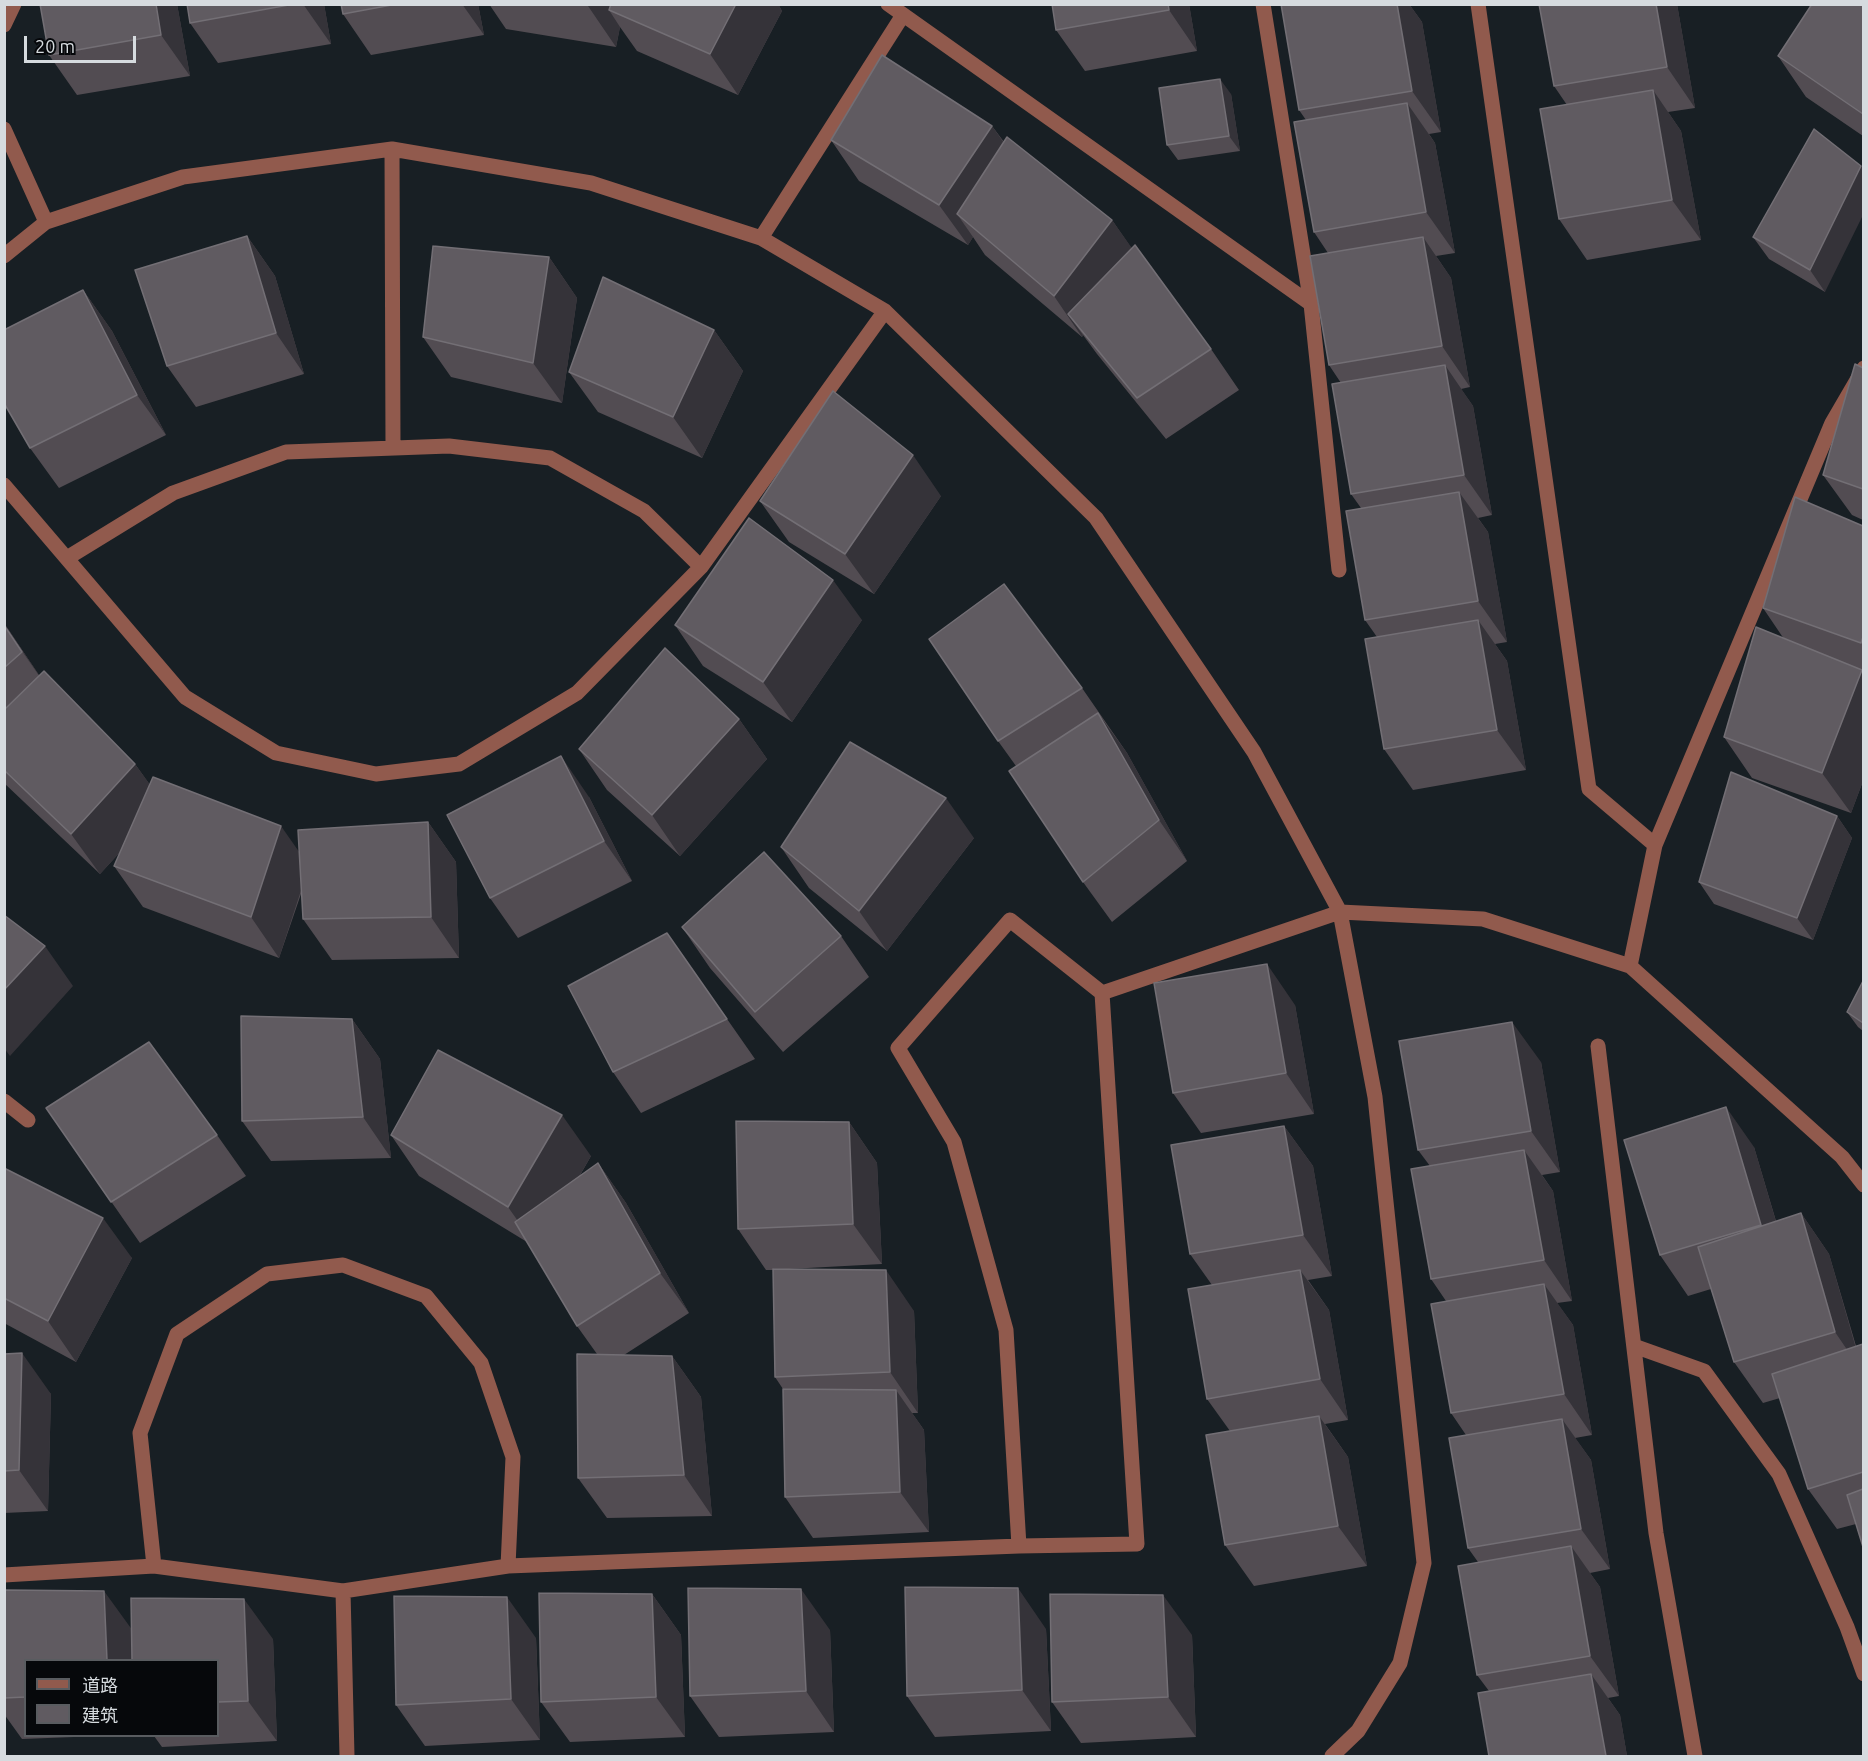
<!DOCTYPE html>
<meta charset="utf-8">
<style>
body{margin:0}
#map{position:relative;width:1868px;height:1761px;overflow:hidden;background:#181f24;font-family:Ubuntu,"Noto Sans SC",sans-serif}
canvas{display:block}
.frame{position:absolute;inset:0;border:6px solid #d6dbdf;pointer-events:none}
.legend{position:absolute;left:24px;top:1659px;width:195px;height:78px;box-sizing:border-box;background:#06080b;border:2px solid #595c60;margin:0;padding:8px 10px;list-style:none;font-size:18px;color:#d6dbdf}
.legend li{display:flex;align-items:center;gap:12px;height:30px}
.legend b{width:30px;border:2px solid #595c60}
.scale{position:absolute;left:24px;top:36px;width:112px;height:27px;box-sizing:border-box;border:3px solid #d6dbdf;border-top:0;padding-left:8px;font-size:18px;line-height:21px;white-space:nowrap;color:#d6dbdf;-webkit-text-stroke:4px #06080b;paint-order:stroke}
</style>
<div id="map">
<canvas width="1868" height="1761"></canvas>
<div class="frame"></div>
<ul class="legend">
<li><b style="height:8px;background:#915a4d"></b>道路</li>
<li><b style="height:16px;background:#605b61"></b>建筑</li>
</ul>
<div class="scale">20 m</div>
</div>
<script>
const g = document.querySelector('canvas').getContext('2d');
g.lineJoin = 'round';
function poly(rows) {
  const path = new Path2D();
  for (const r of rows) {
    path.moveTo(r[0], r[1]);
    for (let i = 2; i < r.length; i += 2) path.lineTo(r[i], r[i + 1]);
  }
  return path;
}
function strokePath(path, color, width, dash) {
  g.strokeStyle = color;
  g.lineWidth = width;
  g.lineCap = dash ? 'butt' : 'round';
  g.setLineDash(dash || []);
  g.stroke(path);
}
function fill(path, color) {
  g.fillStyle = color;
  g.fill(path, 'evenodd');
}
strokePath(poly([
 [888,4,1311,304],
 [1263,4,1311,304,1339,570],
 [1478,4,1589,789,1655,845],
 [4,25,14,4],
 [4,129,46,222],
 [392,149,393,448],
 [761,238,903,15],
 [4,256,46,222,183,177,392,149,591,183,761,238,885,311,1096,518,1254,752,1340,912,1375,1097,1424,1563,1400,1663,1358,1731,1332,1756],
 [4,485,185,697,276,753,376,774,459,764,577,693,701,567,885,311],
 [67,558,173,493,286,452,449,446,550,458,644,511,701,567],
 [1010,920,1102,993,1137,1544,1019,1546,1006,1330,954,1142,898,1048,1010,920],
 [1630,966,1655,845,1832,423,1864,368],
 [1102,993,1340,912,1483,919,1630,966,1842,1157,1864,1185],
 [1598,1046,1656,1533,1695,1756],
 [4,1101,28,1120],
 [1634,1346,1704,1371,1779,1474,1847,1627,1864,1674],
 [154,1566,140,1433,177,1334,267,1274,343,1265,426,1296,481,1363,513,1457,508,1566],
 [4,1575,154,1566,343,1591,508,1566,1019,1546],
 [343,1591,347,1756]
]), '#915a4d', 15);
fill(poly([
 [177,4,190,76,77,95,49,55],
 [187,4,324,4,331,44,218,63,190,23],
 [341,4,478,4,484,35,371,55,343,14],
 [489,4,778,4,782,11,738,95,637,51,620,27,616,47,506,29],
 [1052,4,1189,4,1197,51,1085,71,1056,30],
 [1281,4,1409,4,1422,22,1441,132,1429,134,1435,143,1455,253,1436,256,1451,278,1470,387,1461,389,1473,406,1492,515,1478,518,1488,532,1507,642,1495,644,1507,661,1526,770,1413,790,1384,749,1377,637,1365,620,1361,508,1351,494,1341,383,1329,365,1328,253,1314,232,1306,120,1299,110],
 [1539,4,1677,4,1695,108,1668,112,1681,131,1701,240,1587,260,1559,219,1567,105,1554,86],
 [1863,4,1863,136,1806,97,1778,56],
 [1231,94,1240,151,1178,160,1167,145],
 [992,126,1004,142,1112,220,1132,249,1211,349,1239,390,1166,439,1097,354,1083,335,1082,337,985,255,973,237,968,245,859,181,831,140],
 [1814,129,1825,292,1769,259,1753,237],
 [247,236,275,276,304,374,196,407,167,366],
 [549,257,577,298,562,403,451,377,423,337],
 [83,290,112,331,166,435,59,488,30,448],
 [714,330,743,371,702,458,598,412,569,372],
 [1863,368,1863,520,1852,515,1823,475],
 [941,496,874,594,789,542,760,501],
 [1863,526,1863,781,1851,813,1752,778,1724,737,1784,639,1763,608],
 [862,620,792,722,703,666,675,625],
 [4,623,39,675,135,764,150,785,299,852,428,822,456,862,459,958,332,960,303,919,302,891,279,958,143,907,114,866,121,851,100,874,4,783],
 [1082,688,1127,753,1187,861,1112,922,1083,882,1016,766,998,741],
 [739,719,767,759,680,856,607,790,579,749],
 [589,797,632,881,518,938,490,898],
 [1837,816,1852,838,1813,940,1714,904,1699,882],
 [974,838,887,951,809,888,781,847],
 [682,927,841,936,869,977,783,1052,710,968],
 [667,933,755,1059,641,1113,613,1072],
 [1863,981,1863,1031,1858,1027,1847,1012],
 [1295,1005,1314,1114,1201,1133,1173,1093],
 [352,1019,380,1059,391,1158,271,1161,242,1121],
 [1541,1062,1560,1172,1542,1175,1553,1191,1572,1301,1557,1303,1573,1325,1592,1435,1575,1438,1591,1460,1610,1569,1590,1573,1600,1587,1619,1696,1608,1698,1620,1715,1627,1756,1489,1756,1489,1691,1477,1675,1478,1562,1468,1548,1466,1435,1451,1413,1446,1301,1431,1279,1430,1166,1418,1150],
 [46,1108,217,1135,246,1176,140,1243],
 [849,1122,877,1163,882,1264,789,1269,914,1311,918,1413,912,1413,924,1430,929,1532,813,1538,785,1497,783,1389,775,1377,773,1270,766,1270,738,1229],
 [1284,1126,1313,1166,1332,1276,1308,1280,1329,1310,1348,1420,1325,1424,1348,1457,1367,1566,1254,1586,1225,1545,1230,1431,1207,1399,1212,1285,1190,1254],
 [391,1135,591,1156,579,1177,598,1163,626,1203,689,1313,624,1355,672,1356,701,1397,712,1516,607,1518,578,1478,597,1354,577,1326,527,1242,419,1176],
 [1754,1147,1776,1221,1801,1213,1829,1254,1856,1346,1863,1344,1863,1547,1856,1524,1837,1529,1808,1489,1780,1398,1763,1403,1734,1362,1711,1289,1688,1296,1660,1255],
 [4,1168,132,1258,76,1362,4,1323],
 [4,1354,51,1394,48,1511,4,1513],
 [4,1590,132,1630,273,1639,277,1741,162,1747,154,1736,218,1736,218,1660,26,1660,26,1736,100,1736,22,1739,4,1714],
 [652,1594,681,1635,685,1737,570,1742,541,1702],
 [1046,1629,1051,1731,935,1737,907,1696],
 [830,1630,834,1732,719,1737,690,1696],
 [1192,1635,1196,1737,1081,1743,1052,1702],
 [536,1638,540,1740,425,1746,396,1705]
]), '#524c52');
fill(poly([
 [156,4,177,4,190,76,161,35],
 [303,4,324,4,331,44],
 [462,4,478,4,484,35],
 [588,4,625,4,609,10,620,27,616,47,588,6],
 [736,4,778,4,782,11,738,95,710,54],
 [1168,4,1189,4,1197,51,1169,10],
 [1397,4,1409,4,1422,22,1441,132,1412,91],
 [1656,4,1677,4,1695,108,1667,67],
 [1220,79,1231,94,1240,151,1229,136],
 [1653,90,1681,131,1701,240,1672,200],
 [1407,103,1435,143,1455,253,1426,212],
 [992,126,1021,167,957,214,973,237,968,245,939,205],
 [1861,166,1863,169,1863,215,1825,292,1810,270],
 [1112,220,1141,261,1068,314,1083,335,1082,337,1054,296],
 [247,236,275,276,304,374,276,333],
 [1423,237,1451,278,1470,387,1442,346],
 [549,257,577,298,562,403,533,363],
 [83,290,112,331,166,435,137,395],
 [714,330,743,371,702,458,673,417],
 [1445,365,1473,406,1492,515,1464,475],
 [913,455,941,496,874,594,845,554],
 [1459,492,1488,532,1507,642,1478,601],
 [833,580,862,620,792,722,763,682],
 [1478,620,1507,661,1526,770,1497,730],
 [4,623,51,693,4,625],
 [1862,670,1863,673,1863,781,1851,813,1822,773],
 [1098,713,1127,753,1187,861,1159,820],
 [739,719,767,759,680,856,652,815],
 [561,756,589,797,632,881,604,841],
 [135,764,164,804,100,874,71,834],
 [946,798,974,838,887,951,859,911],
 [1837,816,1852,838,1813,940,1797,918],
 [428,822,456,862,459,958,431,917],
 [281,826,309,866,279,958,251,917],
 [45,946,73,986,10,1056,4,1048,4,990],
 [1267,964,1295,1005,1314,1114,1286,1073],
 [352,1019,380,1059,391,1158,363,1117],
 [1512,1022,1541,1062,1560,1172,1531,1131],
 [1726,1107,1754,1147,1789,1266,1761,1225],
 [562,1115,591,1156,537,1248,508,1207],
 [849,1122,877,1163,882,1264,853,1224],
 [1284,1126,1313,1166,1332,1276,1303,1235],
 [1524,1150,1553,1191,1572,1301,1544,1260],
 [598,1163,626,1203,689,1313,660,1273],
 [1801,1213,1829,1254,1863,1373,1835,1332],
 [103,1218,132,1258,76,1362,48,1321],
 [886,1270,914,1311,918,1413,890,1372],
 [1300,1270,1329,1310,1348,1420,1320,1379],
 [1544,1284,1573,1325,1592,1435,1564,1394],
 [22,1353,51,1394,48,1511,19,1470],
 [672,1356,701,1397,712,1516,684,1475],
 [896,1390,924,1430,929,1532,900,1492],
 [1319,1416,1348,1457,1367,1566,1338,1526],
 [1562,1419,1591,1460,1610,1569,1581,1529],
 [1571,1546,1600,1587,1619,1696,1590,1656],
 [1018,1588,1046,1629,1051,1731,1022,1690],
 [801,1589,830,1630,834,1732,806,1691],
 [104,1591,133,1631,134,1660,107,1660],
 [652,1594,681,1635,685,1737,656,1697],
 [1163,1595,1192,1635,1196,1737,1168,1697],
 [507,1597,536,1638,540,1740,511,1699],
 [244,1599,273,1639,277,1741,248,1701],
 [1591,1674,1620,1715,1627,1756,1606,1756]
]), '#353339');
const building = poly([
 [40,4,156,4,161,35,49,55,40,4],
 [187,4,294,4,190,23,187,4],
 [341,4,397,4,343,14,341,4],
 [611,4,736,4,710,54,609,10,611,4],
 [1052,4,1168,4,1169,10,1056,30,1052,4],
 [1281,4,1397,4,1412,91,1299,110,1281,4],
 [1539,4,1656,4,1667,67,1554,86,1539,4],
 [1812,4,1863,4,1863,114,1778,56,1812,4],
 [882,55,992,126,939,205,831,140,882,55],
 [1220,79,1229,136,1167,145,1159,88,1220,79],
 [1653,90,1672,200,1559,219,1540,109,1653,90],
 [1407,103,1426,212,1314,232,1294,122,1407,103],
 [1814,129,1861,166,1810,270,1753,237,1814,129],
 [1007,137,1112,220,1054,296,957,214,1007,137],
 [247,236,276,333,167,366,135,270,247,236],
 [1423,237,1442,346,1329,365,1310,256,1423,237],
 [1135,245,1211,349,1137,398,1068,314,1135,245],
 [433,246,549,257,533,363,423,337,433,246],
 [603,277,714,330,673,417,569,372,603,277],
 [83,290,137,395,30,448,4,403,4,330,83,290],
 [1855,364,1863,368,1863,489,1823,475,1855,364],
 [1445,365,1464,475,1351,494,1332,384,1445,365],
 [833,391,913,455,845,554,760,501,833,391],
 [1459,492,1478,601,1365,620,1346,511,1459,492],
 [1795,497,1863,526,1863,637,1861,643,1763,608,1795,497],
 [749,518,833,580,763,682,675,625,749,518],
 [1004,584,1082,688,998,741,929,639,1004,584],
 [1478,620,1497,730,1384,749,1365,639,1478,620],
 [4,625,22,652,4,668,4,625],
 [1756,627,1862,670,1822,773,1724,737,1756,627],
 [665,648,739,719,652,815,579,749,665,648],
 [44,671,135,764,71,834,4,770,4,710,44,671],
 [1098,713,1159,820,1083,882,1009,771,1098,713],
 [850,742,946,798,859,911,781,847,850,742],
 [561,756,604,841,490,898,447,815,561,756],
 [1731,772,1837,816,1797,918,1699,882,1731,772],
 [153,777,281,826,251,917,114,866,153,777],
 [428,822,431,917,303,919,298,830,428,822],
 [764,852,841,936,755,1012,682,927,764,852],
 [4,915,45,946,4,990,4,915],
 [667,933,727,1019,613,1072,568,986,667,933],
 [1267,964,1286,1073,1173,1093,1154,983,1267,964],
 [1863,981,1863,1023,1847,1012,1863,981],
 [241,1016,352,1019,363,1117,242,1121,241,1016],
 [1512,1022,1531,1131,1418,1150,1399,1041,1512,1022],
 [149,1042,217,1135,111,1202,46,1108,149,1042],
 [438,1050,562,1115,508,1207,391,1135,438,1050],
 [1726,1107,1761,1225,1660,1255,1624,1140,1726,1107],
 [736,1121,849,1122,853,1224,738,1229,736,1121],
 [1284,1126,1303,1235,1190,1254,1171,1145,1284,1126],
 [1524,1150,1544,1260,1431,1279,1411,1169,1524,1150],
 [598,1163,660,1273,577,1326,515,1222,598,1163],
 [4,1168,103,1218,48,1321,4,1298,4,1168],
 [1801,1213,1835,1332,1734,1362,1698,1247,1801,1213],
 [773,1269,886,1270,890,1372,775,1377,773,1269],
 [1300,1270,1320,1379,1207,1399,1188,1289,1300,1270],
 [1544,1284,1564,1394,1451,1413,1431,1304,1544,1284],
 [1863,1344,1863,1472,1808,1489,1772,1374,1863,1344],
 [22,1353,19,1470,4,1471,4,1354,22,1353],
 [577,1354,672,1356,684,1475,578,1478,577,1354],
 [783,1389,896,1390,900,1492,785,1497,783,1389],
 [1319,1416,1338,1526,1225,1545,1206,1435,1319,1416],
 [1562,1419,1581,1529,1468,1548,1449,1438,1562,1419],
 [1863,1489,1863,1547,1847,1495,1863,1489],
 [1571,1546,1590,1656,1477,1675,1458,1566,1571,1546],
 [905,1587,1018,1588,1022,1690,907,1696,905,1587],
 [688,1588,801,1589,806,1691,690,1696,688,1588],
 [4,1590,104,1591,107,1660,26,1660,26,1697,4,1698,4,1590],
 [539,1593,652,1594,656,1697,541,1702,539,1593],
 [1050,1594,1163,1595,1168,1697,1052,1702,1050,1594],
 [394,1596,507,1597,511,1699,396,1705,394,1596],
 [131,1598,244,1599,248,1701,218,1702,218,1660,132,1660,131,1598],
 [1591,1674,1606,1756,1489,1756,1478,1693,1591,1674]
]);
fill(building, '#605b61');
strokePath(building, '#736f75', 1.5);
</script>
